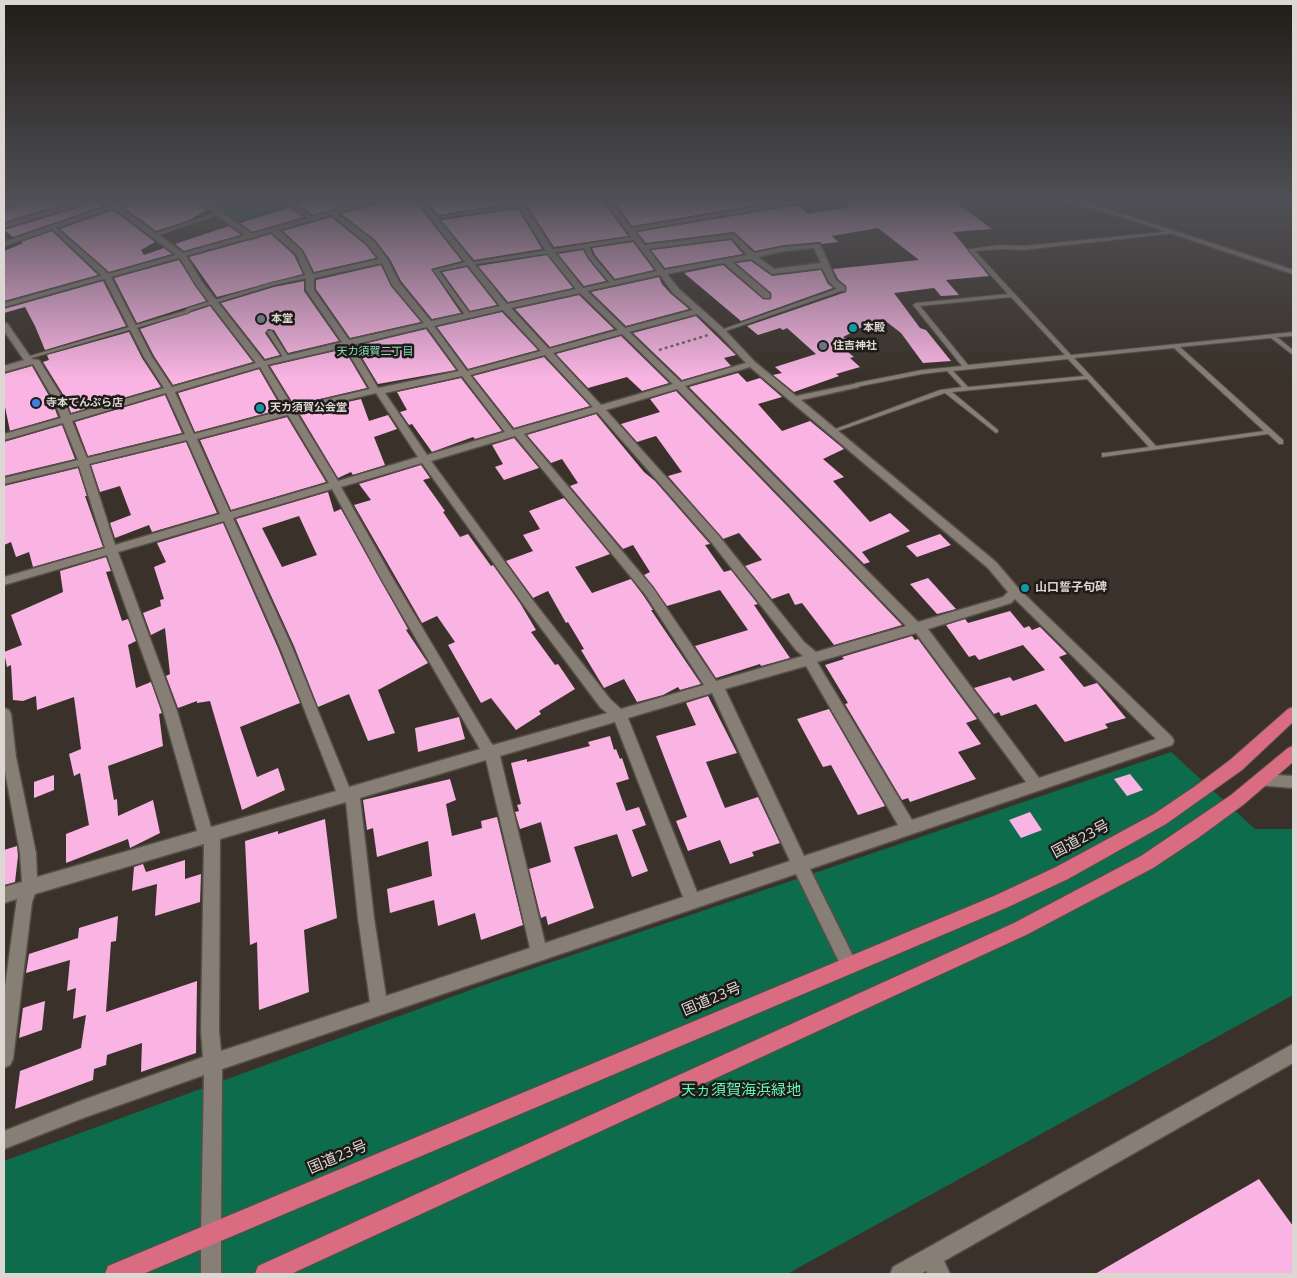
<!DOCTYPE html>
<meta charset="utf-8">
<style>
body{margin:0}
#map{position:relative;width:1297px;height:1278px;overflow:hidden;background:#3a322a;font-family:"Nunito Sans",sans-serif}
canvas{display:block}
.frame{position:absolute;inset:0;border:5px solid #dcd7d2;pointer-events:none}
</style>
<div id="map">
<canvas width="1297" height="1278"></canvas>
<div class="frame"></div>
</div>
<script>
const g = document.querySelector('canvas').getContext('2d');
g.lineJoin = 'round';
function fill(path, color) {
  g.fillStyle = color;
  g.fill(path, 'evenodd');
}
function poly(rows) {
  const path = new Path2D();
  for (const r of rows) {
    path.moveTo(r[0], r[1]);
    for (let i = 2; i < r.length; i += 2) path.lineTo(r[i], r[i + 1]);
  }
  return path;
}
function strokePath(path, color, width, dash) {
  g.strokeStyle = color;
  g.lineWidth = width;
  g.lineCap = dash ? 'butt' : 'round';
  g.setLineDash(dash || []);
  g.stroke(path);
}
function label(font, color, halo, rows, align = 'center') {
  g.font = font + ' "Nunito Sans","Noto Sans JP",sans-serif';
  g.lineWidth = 5;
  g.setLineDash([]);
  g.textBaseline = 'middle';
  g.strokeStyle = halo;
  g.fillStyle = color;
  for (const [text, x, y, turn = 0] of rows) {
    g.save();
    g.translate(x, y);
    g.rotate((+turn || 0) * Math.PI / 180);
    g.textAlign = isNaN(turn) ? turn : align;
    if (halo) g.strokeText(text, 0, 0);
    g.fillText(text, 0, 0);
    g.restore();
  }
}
fill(poly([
 [204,199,306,199,236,222],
 [1171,752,1255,829,1293,829,1293,995,787,1274,4,1274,4,1161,484,985]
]), '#0d6c4c');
fill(poly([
 [33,199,80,199,4,222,4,210],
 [142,199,192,199,206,210,190,220,156,231,123,207],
 [318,199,368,199,313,215,299,205],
 [390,199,413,199,462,261,431,269,461,313,432,319,401,281,390,259,374,239,341,214],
 [425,199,512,199,514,203,438,215],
 [523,199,601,199,628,236,554,247],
 [613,199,785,199,785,200,632,226],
 [841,199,951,199,992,229,953,232,989,276,946,280,959,295,941,296,934,288,894,293,920,328,926,330,951,361,923,363,901,333,883,319,850,332,851,333,843,337,848,340,838,344,854,357,850,358,860,367,836,374,839,376,794,392,773,375,782,373,775,367,816,354,787,328,783,330,780,328,758,335,747,326,846,292,846,286,838,279,833,269,919,260,878,228,832,236,838,242,822,244,820,242,784,245,755,251,734,232,646,243,637,232,786,207,799,206,808,214,850,207],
 [98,202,104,206,13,237,4,230],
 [289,208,304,217,252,232,240,223],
 [518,209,542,249,474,260,441,220],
 [113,210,155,242,141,250,144,255,164,248,172,254,109,272,60,229],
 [331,217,366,245,376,258,314,272,303,250,283,231],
 [229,226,241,235,184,251,175,244],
 [52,231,98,275,4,301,4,251,23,243,21,242],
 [271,234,294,255,303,274,217,297,189,257],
 [731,240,743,254,665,268,651,250],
 [633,242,654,270,615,279,595,255,592,248],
 [583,250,588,259,606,281,584,286,558,254],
 [547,255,573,288,508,302,478,266],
 [179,260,206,301,137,323,114,278],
 [751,261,772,276,821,270,828,284,833,288,741,321,684,273,723,265,763,299,771,299,771,293,736,263],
 [381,265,391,286,421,322,350,338,316,289,316,280],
 [467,267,497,305,470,311,442,272],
 [659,277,662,284,671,294,689,309,626,326,591,292],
 [103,281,126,326,45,350,35,326,25,307,4,313,4,309],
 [304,281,304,291,339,341,288,353,274,330,268,329,265,333,280,355,265,359,221,303,274,287],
 [579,295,614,329,550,347,515,309],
 [210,306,253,362,173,385,154,356,140,329],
 [502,312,538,350,468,369,437,327],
 [696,316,736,355,724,358,731,366,682,380,633,333],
 [426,329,456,370,378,384,355,346],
 [129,332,142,358,161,387,71,413,66,399,43,362,49,360,47,355],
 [621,336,669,383,642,391,627,377,588,388,556,354],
 [344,349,367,388,294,405,270,366],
 [544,357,590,406,514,428,473,376],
 [32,366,52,401,58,417,10,431,4,402,4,374],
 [259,369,282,409,195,432,178,393],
 [738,373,747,382,760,378,782,397,758,404,782,431,810,421,844,449,823,459,844,477,833,481,870,522,890,513,910,531,862,552,870,562,864,564,689,387],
 [461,378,502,431,475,439,473,437,432,452,412,424,409,425,400,412,407,410,397,392],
 [676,391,878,600,902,625,834,645,802,603,795,605,789,593,772,599,745,566,762,560,739,533,723,539,668,476,682,472,656,436,637,442,621,424,660,412,650,399],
 [165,395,182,433,88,456,75,422],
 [361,399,369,421,388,415,397,429,374,437,385,465,353,475,351,472,338,478,299,413],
 [596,414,644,472,655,481,710,544,705,545,724,572,731,570,758,604,754,605,790,658,761,666,760,664,716,678,695,646,748,630,720,590,667,606,644,575,650,572,633,545,623,549,570,486,578,483,562,459,551,463,527,435],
 [287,417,326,482,231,510,200,440],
 [62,425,75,459,4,476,4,442],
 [514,438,539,468,504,480,495,467,503,464,492,445],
 [186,442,217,513,152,532,149,525,115,538,110,523,131,515,120,486,100,492,91,465],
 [421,465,430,478,423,480,445,511,443,512,460,537,468,534,491,566,493,565,520,603,536,630,531,632,555,665,558,664,575,689,539,711,541,714,516,730,491,698,481,703,448,645,455,642,437,616,422,623,354,505,371,500,359,484],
 [78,468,87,496,85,496,103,547,33,567,29,552,16,557,11,542,4,545,4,486],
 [328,492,334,512,341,509,408,629,406,630,428,663,378,690,395,733,368,741,349,694,318,707,294,646,236,519],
 [299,516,317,555,282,567,262,528],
 [564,498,610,554,575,567,592,593,631,579,643,595,653,610,651,610,701,684,680,690,678,687,663,695,637,702,624,679,604,688,581,650,584,649,568,622,566,623,548,591,533,598,506,561,533,551,523,535,540,529,529,511],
 [223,523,278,648,300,703,240,727,257,777,278,768,285,790,242,810,210,701,197,703,197,701,178,708,166,676,170,674,165,628,151,635,143,613,161,606,160,600,164,599,154,567,166,562,157,543],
 [940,534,951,545,917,557,906,546],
 [106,557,111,571,106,572,122,621,128,619,136,641,128,645,136,688,151,682,162,713,159,714,163,746,108,766,114,800,117,799,118,816,153,800,160,833,130,848,128,839,66,863,66,834,89,825,80,773,74,776,69,754,81,749,74,697,37,710,36,696,23,701,13,700,11,665,7,667,4,652,22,645,11,615,63,592,60,571],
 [928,578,956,609,937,614,910,584],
 [1010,611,1024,628,1029,626,1032,630,1040,627,1067,654,1059,657,1084,687,1097,683,1126,718,1105,724,1108,728,1065,742,1036,704,1001,716,999,712,994,714,974,688,1010,677,1013,681,1045,670,1023,645,979,660,975,655,969,657,946,625,965,619,968,623],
 [912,636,915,640,918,639,977,719,966,723,981,744,958,752,976,779,910,802,908,798,902,800,845,704,848,703,825,665,844,659,842,657],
 [708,696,737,753,706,762,725,808,758,797,780,843,752,852,754,856,730,864,720,840,688,851,676,821,687,817,656,736,696,725,686,703],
 [829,709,885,806,858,815,831,765,823,767,797,719],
 [459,717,465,739,418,752,415,728],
 [610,736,614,750,616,749,620,759,622,758,629,779,616,783,626,811,639,807,646,825,632,830,648,871,632,877,617,834,574,847,594,908,548,925,546,916,541,918,529,869,551,862,541,822,520,829,515,812,519,811,517,805,521,804,511,763,527,759,527,762,590,746,588,742],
 [1130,774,1143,790,1127,796,1114,779],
 [54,775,54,790,34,798,34,782],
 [450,779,456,800,446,804,452,836,482,828,481,821,497,817,523,925,481,940,475,913,438,926,434,900,390,913,387,889,432,876,428,841,377,857,373,828,367,830,363,800],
 [1030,812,1042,830,1021,838,1009,820],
 [325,819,337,918,304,930,309,992,259,1010,257,942,250,945,245,841,278,831,278,834],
 [17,846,18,856,15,882,4,885,4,850],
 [185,860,185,879,201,874,200,902,155,916,157,884,132,891,134,867,143,864,146,872],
 [118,916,116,941,111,942,106,1012,197,981,196,1053,141,1072,142,1043,107,1055,106,1065,94,1069,93,1080,15,1109,20,1071,81,1048,86,1015,73,1019,76,988,67,991,70,960,26,973,29,954,78,938,79,928],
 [45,1001,42,1030,19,1038,23,1008],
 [1259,1179,1293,1226,1293,1274,1095,1274]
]), '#f9b4e3');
const service = poly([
 [291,204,293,204,317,220,313,221,289,206,289,205,291,204],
 [520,204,522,205,522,206,434,219,432,218,520,204],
 [216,213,220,214,156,236,151,235,216,213],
 [1174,231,1176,231,1176,233,1023,250,1002,249,975,251,1071,355,1293,332,1293,336,1277,337,1293,350,1293,355,1271,338,1180,347,1283,440,1283,444,1279,444,1268,434,1102,457,1102,453,1104,453,1149,447,1087,379,952,392,998,430,998,432,996,433,945,393,835,432,833,433,830,431,940,390,962,387,947,371,922,374,856,387,853,385,856,383,922,370,962,366,913,305,916,303,1008,294,969,251,969,249,1002,245,1023,246,1174,231],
 [1011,297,1065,355,968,365,920,306,1011,297],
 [1174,348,1264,431,1156,446,1074,358,1174,348],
 [1068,359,1084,376,968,387,953,371,1068,359],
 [637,236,640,238,639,239,589,247,593,256,616,283,613,285,611,284,589,258,584,248,470,265,439,271,471,315,468,317,466,316,433,270,471,261,473,262,637,236],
 [310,274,313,276,312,277,274,285,192,310,188,313,28,359,23,358,184,311,188,308,271,283,310,274],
 [842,287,844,288,844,290,723,332,718,331,842,287],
 [268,331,272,331,290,359,289,360,285,360,267,332,268,331]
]);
const minor = poly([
 [19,199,31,199,4,208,4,204,19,199],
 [88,199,106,199,114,203,185,254,202,282,264,361,342,342,306,290,306,277,296,254,272,233,272,229,278,229,302,251,313,274,379,259,367,244,331,214,336,213,373,240,388,260,399,282,431,321,500,306,415,199,422,199,507,304,576,289,547,253,514,199,521,199,553,250,583,288,657,271,603,199,610,199,631,228,803,199,820,199,634,231,645,245,734,234,754,253,784,247,820,244,836,280,845,287,845,291,839,291,830,283,822,268,772,274,751,259,732,262,770,294,770,298,764,298,724,263,667,274,679,289,724,329,755,362,796,396,859,383,859,387,801,400,996,562,1019,589,1172,737,1174,741,1172,745,810,869,857,964,855,970,849,972,843,970,796,874,222,1069,221,1233,218,1240,211,1243,204,1240,201,1233,204,1075,83,1118,4,1149,4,1131,83,1100,203,1057,201,1031,204,844,35,894,32,902,13,1059,10,1065,4,1068,4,994,17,899,4,903,4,887,22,882,20,853,4,766,4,708,9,710,11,714,16,757,36,853,37,877,197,831,163,711,107,555,4,585,4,577,105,548,79,466,4,484,4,478,78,460,63,423,4,440,4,434,61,418,54,400,33,364,4,372,4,366,24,360,4,331,4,323,7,323,32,359,39,360,64,400,70,415,164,388,144,357,104,278,51,228,51,226,53,225,110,275,152,357,172,387,256,363,196,285,179,257,110,206,106,205,98,200,4,228,4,224,88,199],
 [732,238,747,255,664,270,648,249,732,238],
 [814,248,821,263,774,269,758,257,784,251,814,248],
 [382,263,392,285,424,323,349,340,314,290,314,278,382,263],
 [660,275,673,293,693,310,625,328,587,291,660,275],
 [580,293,618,330,549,349,511,308,580,293],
 [503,310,541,351,467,371,434,326,503,310],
 [697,314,718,333,746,363,681,382,629,332,697,314],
 [427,327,459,371,378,388,352,345,427,327],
 [622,334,673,384,601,405,553,353,622,334],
 [345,347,370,389,293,407,267,365,345,347],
 [545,355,593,407,513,430,470,375,545,355],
 [260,367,285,410,194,434,175,392,260,367],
 [750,367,988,568,1008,592,1003,597,918,622,685,386,750,367],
 [462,376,505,432,427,455,385,393,462,376],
 [677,389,906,626,816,652,804,642,719,536,606,410,677,389],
 [166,393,185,434,87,458,72,421,166,393],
 [376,393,418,457,338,481,296,412,376,393],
 [597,412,711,542,796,650,803,656,716,681,653,588,524,434,597,412],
 [288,415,329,483,230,512,197,439,288,415],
 [515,436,645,594,704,685,621,709,610,699,534,602,431,461,515,436],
 [187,440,220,514,115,545,89,464,187,440],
 [422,463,526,608,600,707,607,713,493,745,491,743,392,577,341,487,422,463],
 [332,489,383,582,480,749,349,787,292,647,233,518,332,489],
 [224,521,280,647,336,791,211,827,177,711,118,552,224,521],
 [1015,599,1156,739,1039,778,928,629,1011,603,1015,599],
 [916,633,1026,782,912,820,817,662,916,633],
 [806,666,898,825,804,856,725,689,806,666],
 [712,693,790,861,697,892,628,718,712,693],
 [615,722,683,897,545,943,500,756,615,722],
 [486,760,530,948,386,996,374,918,360,798,486,760],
 [346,802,358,918,370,1002,221,1051,219,1031,220,839,346,802],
 [194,199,202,199,257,237,250,239,194,199],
 [1262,774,1293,776,1293,788,1257,785,1255,780,1257,775,1262,774]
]);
const tertiary = poly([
 [129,199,140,199,4,246,4,242,129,199],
 [1057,199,1069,199,1123,214,1293,270,1293,274,1119,216,1057,199],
 [1293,1044,1293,1063,944,1261,950,1274,928,1274,926,1271,920,1274,890,1274,893,1267,1293,1044],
 [211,1223,218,1226,221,1233,221,1274,201,1274,201,1233,204,1226,211,1223]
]);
const secondary = poly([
 [376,199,388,199,4,307,4,303,376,199]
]);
const trunk = poly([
 [1293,707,1293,722,1242,770,1166,824,1068,879,1006,908,143,1274,105,1274,108,1266,994,896,1056,867,1154,814,1194,787,1230,760,1288,709,1293,707],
 [1293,746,1293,762,1243,805,1198,838,1153,868,1026,935,291,1274,255,1274,258,1266,1014,923,1141,856,1231,795,1288,748,1293,746]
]);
strokePath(service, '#554f48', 2);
strokePath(minor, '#554f48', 3);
strokePath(tertiary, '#554f48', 3);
strokePath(secondary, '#554f48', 3);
strokePath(trunk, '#554f48', 2);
strokePath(poly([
 [659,350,708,335]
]), '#6e6760', 2.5, [3, 3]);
fill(service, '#877e76');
fill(minor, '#877e76');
fill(tertiary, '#877e76');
fill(secondary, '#877e76');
fill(trunk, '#da6c82');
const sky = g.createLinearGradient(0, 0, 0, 378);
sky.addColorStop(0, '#201c17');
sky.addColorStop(0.53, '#4f4f55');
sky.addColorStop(1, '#4f4f5500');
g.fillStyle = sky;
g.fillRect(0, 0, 1297, 378);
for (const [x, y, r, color] of [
 [261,319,5,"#6b7280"],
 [853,328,5,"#0f9aa8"],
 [823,346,5,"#6b7280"],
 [36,403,5,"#3f7fe0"],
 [260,408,5,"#0f9aa8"],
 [1025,588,5,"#0f9aa8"]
]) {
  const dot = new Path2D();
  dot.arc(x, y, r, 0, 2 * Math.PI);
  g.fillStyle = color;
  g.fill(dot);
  strokePath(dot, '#1e1a17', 2);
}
label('bold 11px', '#dcd7d2', '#1e1a17', [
 ["本堂",271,319],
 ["本殿",863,328],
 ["住吉神社",833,346],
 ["寺本てんぷら店",46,403],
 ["天カ須賀公会堂",270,408]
], 'left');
label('11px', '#85dfbe', '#1e1a17', [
 ["天カ須賀二丁目",375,352]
]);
label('bold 12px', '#dcd7d2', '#1e1a17', [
 ["山口誓子句碑",1035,588]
], 'left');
label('15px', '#dcd7d2', '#1e1a17', [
 ["国道23号",1081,840,-28],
 ["国道23号",712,1000,-23],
 ["国道23号",338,1158,-23]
]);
label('15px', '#63f8bc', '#1e1a17', [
 ["天ヵ須賀海浜緑地",741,1091]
]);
</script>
